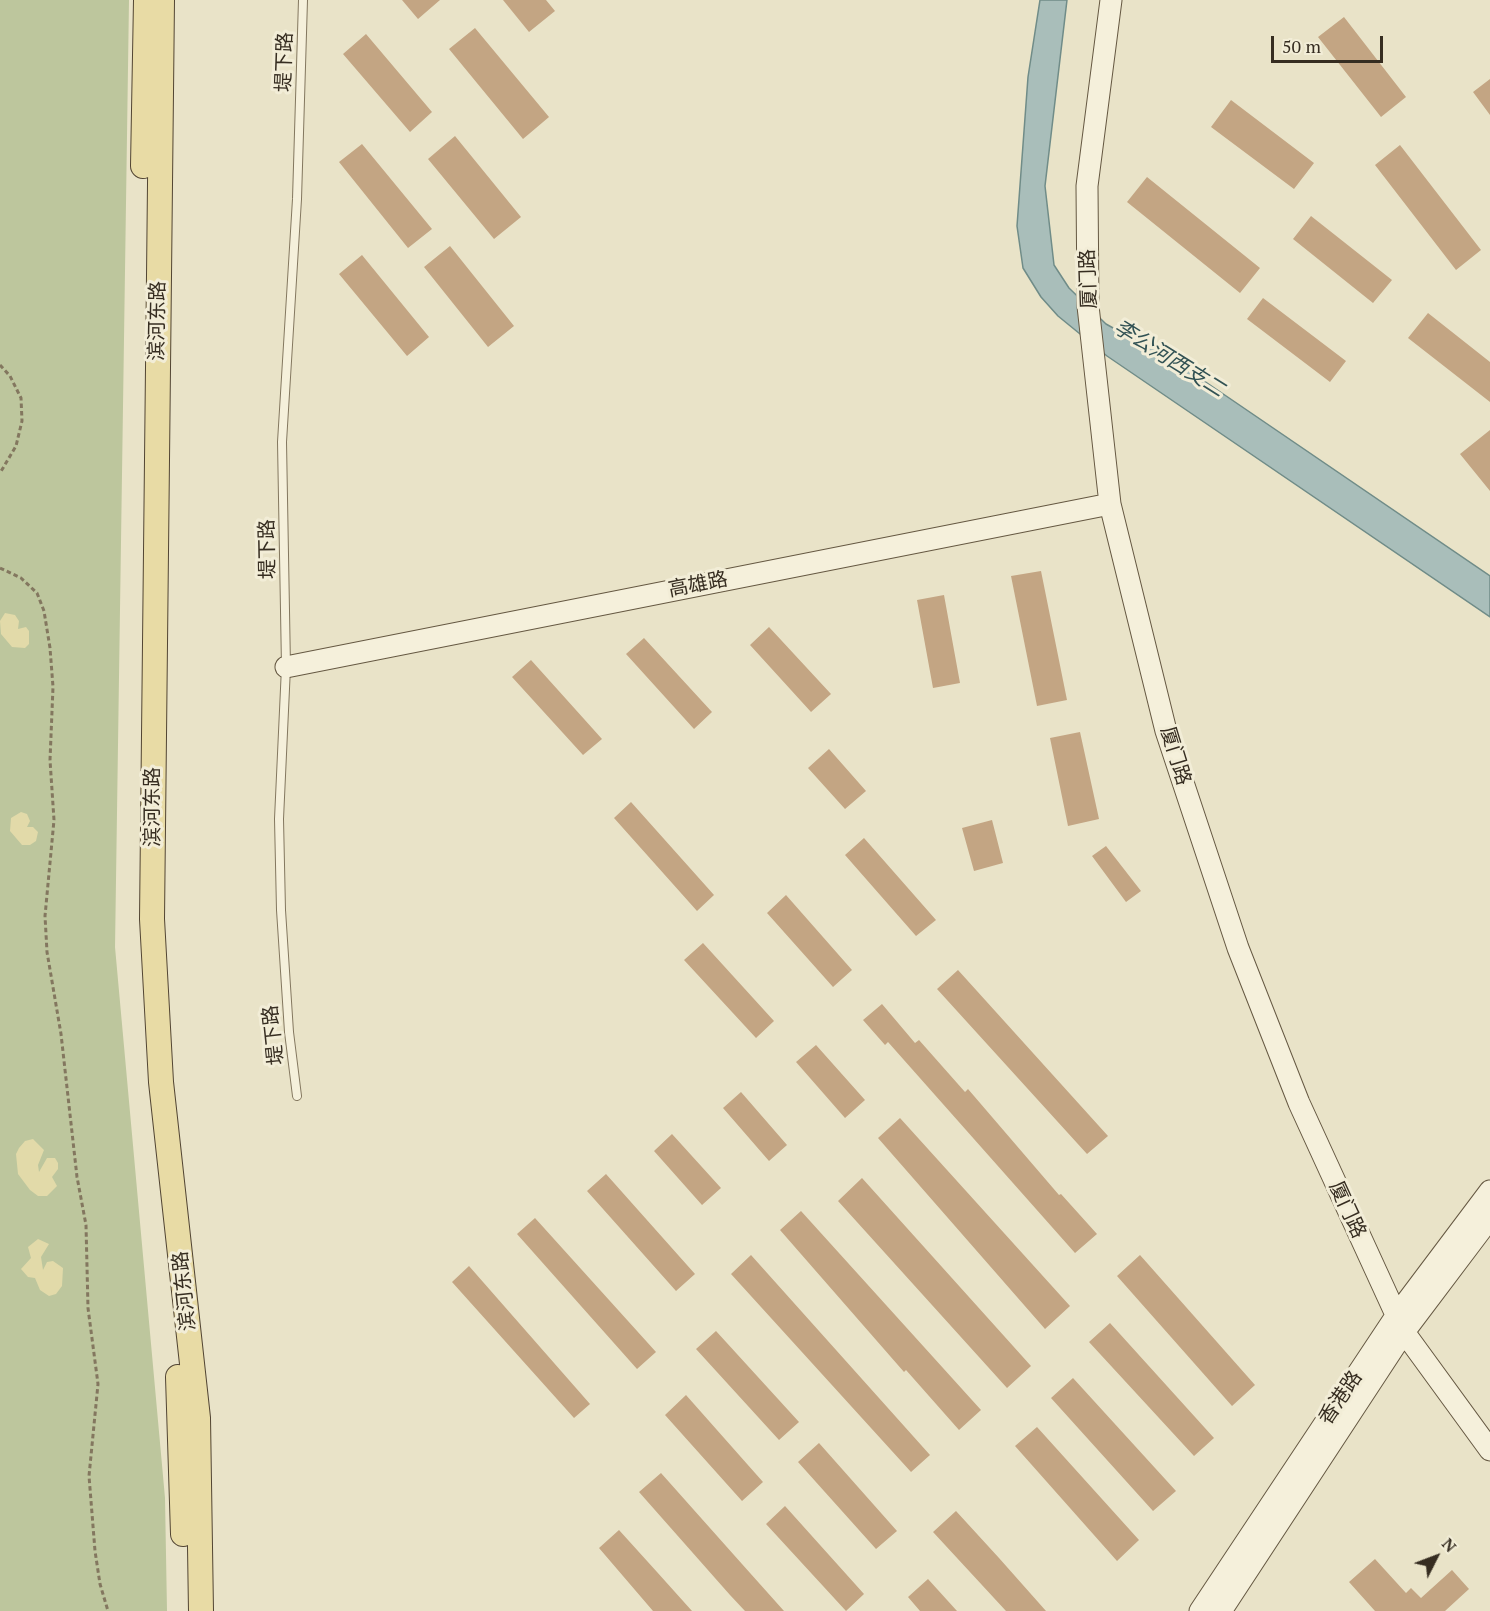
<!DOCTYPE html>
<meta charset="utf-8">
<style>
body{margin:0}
#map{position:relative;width:1490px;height:1611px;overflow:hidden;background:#e9e3c8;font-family:"PT Serif",serif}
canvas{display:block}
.north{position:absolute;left:1406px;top:1527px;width:60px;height:60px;-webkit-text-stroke:4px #f2edd7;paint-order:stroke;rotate:48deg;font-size:16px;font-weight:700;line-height:24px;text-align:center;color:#362d21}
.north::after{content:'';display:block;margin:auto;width:21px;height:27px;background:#362d21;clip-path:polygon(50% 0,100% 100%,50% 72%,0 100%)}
.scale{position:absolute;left:1271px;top:36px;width:112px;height:27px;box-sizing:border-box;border:3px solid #362d21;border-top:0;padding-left:8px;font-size:18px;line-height:21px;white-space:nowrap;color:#362d21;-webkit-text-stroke:4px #f2edd7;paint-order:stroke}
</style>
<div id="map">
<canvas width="1490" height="1611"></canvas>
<div class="north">N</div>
<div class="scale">50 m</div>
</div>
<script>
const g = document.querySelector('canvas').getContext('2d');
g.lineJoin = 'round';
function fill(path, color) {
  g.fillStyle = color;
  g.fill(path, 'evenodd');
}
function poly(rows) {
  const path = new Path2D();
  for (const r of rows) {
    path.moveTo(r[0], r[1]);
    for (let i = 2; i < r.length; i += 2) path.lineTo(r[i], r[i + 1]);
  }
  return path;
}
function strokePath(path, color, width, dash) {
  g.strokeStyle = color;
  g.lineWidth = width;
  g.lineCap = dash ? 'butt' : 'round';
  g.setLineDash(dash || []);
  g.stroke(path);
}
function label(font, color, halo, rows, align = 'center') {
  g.font = font + ' "PT Serif","Noto Sans SC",serif';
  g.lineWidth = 6;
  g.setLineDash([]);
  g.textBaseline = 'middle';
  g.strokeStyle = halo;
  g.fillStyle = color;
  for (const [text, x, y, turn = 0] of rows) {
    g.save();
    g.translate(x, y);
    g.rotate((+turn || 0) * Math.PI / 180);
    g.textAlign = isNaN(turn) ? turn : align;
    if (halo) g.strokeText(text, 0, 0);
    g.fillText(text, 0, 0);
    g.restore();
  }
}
fill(poly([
 [0,0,129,0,115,947,165,1498,167,1611,0,1611]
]), '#bdc69d');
fill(poly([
 [5,613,15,615,19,621,18,629,26,627,29,631,29,644,25,648,12,647,1,634,0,621],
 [21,812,27,814,30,821,27,827,33,827,38,832,36,841,30,845,22,845,10,831,11,818],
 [33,1139,44,1150,38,1165,39,1172,47,1158,55,1158,58,1163,58,1169,52,1177,57,1186,47,1196,38,1196,30,1190,18,1174,16,1154,19,1148,25,1141],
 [38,1239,49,1244,41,1257,43,1270,47,1262,53,1261,63,1268,62,1286,56,1294,49,1296,40,1290,35,1278,28,1277,21,1269,31,1258,28,1247]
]), '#e2daa9');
const water = poly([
 [1040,0,1067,0,1045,186,1054,265,1069,288,1106,324,1131,338,1147,342,1490,576,1490,617,1107,356,1058,316,1041,297,1023,268,1017,226,1028,77,1040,0]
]);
fill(water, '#a9beba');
strokePath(water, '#708c88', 1.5);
fill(poly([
 [402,0,440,0,418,19],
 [503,0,546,0,555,11,529,32],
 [1344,17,1406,97,1381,117,1318,37],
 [475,28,549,117,523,139,449,49],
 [366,34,432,112,410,132,343,54],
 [1490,79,1490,115,1473,92],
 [1231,100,1314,163,1294,189,1211,127],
 [455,136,521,217,494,239,428,159],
 [362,144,432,229,408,248,339,162],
 [1400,145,1481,250,1456,270,1375,165],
 [1147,177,1260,268,1240,293,1127,202],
 [1311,216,1392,280,1373,303,1293,239],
 [450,246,514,326,488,347,424,267],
 [362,255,429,337,407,356,339,274],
 [1263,298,1346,361,1330,382,1247,319],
 [1428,313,1490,362,1490,402,1408,338],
 [1490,430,1490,491,1460,454],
 [1041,571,1067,700,1037,706,1011,576],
 [944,595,960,683,933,688,917,600],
 [769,627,831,694,811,712,750,645],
 [644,638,712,712,694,729,626,654],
 [531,660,602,739,583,755,512,677],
 [1080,732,1099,819,1068,826,1050,738],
 [829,749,866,791,845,809,808,768],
 [631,802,714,895,697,911,614,818],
 [992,820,1003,863,974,871,962,828],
 [864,838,936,920,916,936,845,855],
 [1106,846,1141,891,1126,902,1092,856],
 [786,895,852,970,833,987,767,913],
 [703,943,774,1021,756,1038,684,960],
 [958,970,1108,1136,1087,1154,937,989],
 [882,1004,915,1043,919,1040,965,1092,968,1089,1059,1195,1061,1194,1097,1234,1075,1253,888,1042,885,1045,863,1020],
 [816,1045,865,1100,845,1118,796,1062],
 [741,1092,787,1145,769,1161,723,1108],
 [900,1118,1070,1306,1045,1329,878,1138],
 [672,1134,721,1188,702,1205,654,1151],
 [606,1174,695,1274,676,1291,587,1191],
 [862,1178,1031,1366,1007,1388,838,1201],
 [801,1211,981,1410,959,1430,906,1370,904,1372,780,1230],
 [535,1218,656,1352,637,1369,517,1234],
 [751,1255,930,1455,911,1472,731,1274],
 [1140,1255,1255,1385,1232,1406,1117,1276],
 [469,1266,590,1404,574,1418,452,1282],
 [1110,1323,1214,1438,1194,1456,1089,1342],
 [716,1331,799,1422,779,1440,696,1349],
 [1073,1378,1176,1491,1153,1511,1051,1398],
 [686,1395,763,1482,742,1501,665,1415],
 [1037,1427,1139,1540,1117,1561,1015,1446],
 [819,1443,897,1531,876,1549,798,1462],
 [661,1473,742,1564,784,1611,745,1611,730,1595,639,1492],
 [785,1506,864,1594,846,1611,766,1524],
 [956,1511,999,1558,1046,1611,1006,1611,933,1532],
 [619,1530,657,1572,692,1611,653,1611,599,1548],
 [1375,1559,1406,1593,1411,1588,1421,1598,1452,1570,1469,1589,1445,1611,1375,1611,1349,1582],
 [928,1579,957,1611,920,1611,908,1597]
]), '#c3a583');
const lane = poly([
 [297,1096,289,1032,281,910,279,819,286,667,282,442,297,199,303,0]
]);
const secondary = poly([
 [1111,0,1087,186,1088,306,1110,504,1166,731,1238,948,1299,1103,1404,1332,1490,1450],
 [286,667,1110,504],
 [1200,1611,1396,1316,1490,1191],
 [1221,1611,1404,1332,1490,1218]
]);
const primary = poly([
 [162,0,152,919,161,1082,198,1418,201,1611],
 [143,166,146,0],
 [178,1377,183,1534]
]);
strokePath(lane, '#83775f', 10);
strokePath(secondary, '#655842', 23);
strokePath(primary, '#524533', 26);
strokePath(poly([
 [0,365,10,376,21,398,22,421,16,446,0,473],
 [0,568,21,578,37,593,44,611,50,648,53,687,50,760,54,820,45,916,47,952,61,1034,77,1177,86,1225,88,1308,98,1384,89,1476,95,1551,100,1584,108,1611]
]), '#83775f', 3, [4.5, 3]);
strokePath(lane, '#f5f0db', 8);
strokePath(secondary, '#f5f0db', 21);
strokePath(primary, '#e8dba5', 24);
label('20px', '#362d21', '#f2edd7', [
 ["堤下路",285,62,-88],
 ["厦门路",1089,279,-92],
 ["滨河东路",158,321,-89],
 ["堤下路",268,549,-91],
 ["高雄路",698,585,-11],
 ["厦门路",1175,756,73],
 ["滨河东路",153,807,-90],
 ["堤下路",274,1035,-96],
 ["厦门路",1347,1210,65],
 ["滨河东路",185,1291,-96],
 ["香港路",1341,1398,-56]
]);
label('italic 21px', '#325254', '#f2edd7', [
 ["李公河西支二",1169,359,32]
]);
</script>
